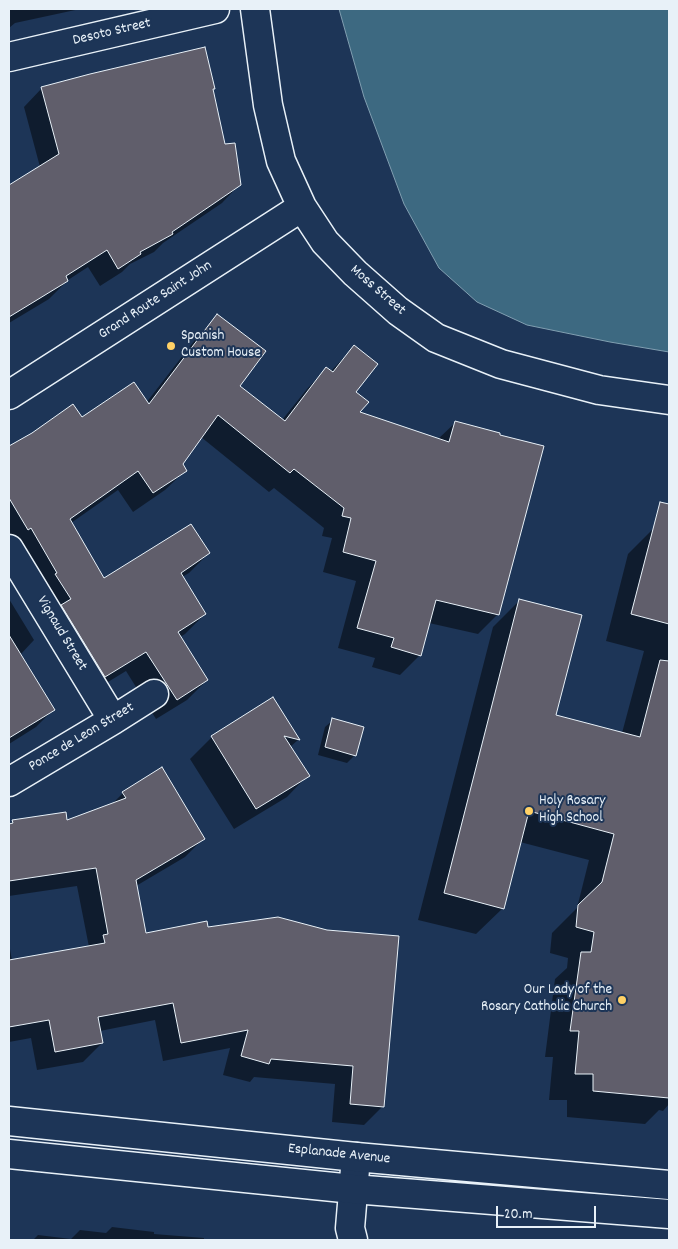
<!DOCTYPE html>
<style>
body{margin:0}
#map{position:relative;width:678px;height:1249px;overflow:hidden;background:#1d3557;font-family:Dekko,sans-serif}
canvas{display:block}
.frame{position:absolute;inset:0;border:10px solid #e8f1f8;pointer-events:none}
.scale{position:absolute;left:496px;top:1206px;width:100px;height:22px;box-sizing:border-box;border:2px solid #e8f1f8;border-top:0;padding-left:6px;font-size:15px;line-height:18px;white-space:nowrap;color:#e8f1f8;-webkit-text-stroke:4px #1d3557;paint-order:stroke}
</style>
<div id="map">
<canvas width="678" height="1249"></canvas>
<div class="frame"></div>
<div class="scale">20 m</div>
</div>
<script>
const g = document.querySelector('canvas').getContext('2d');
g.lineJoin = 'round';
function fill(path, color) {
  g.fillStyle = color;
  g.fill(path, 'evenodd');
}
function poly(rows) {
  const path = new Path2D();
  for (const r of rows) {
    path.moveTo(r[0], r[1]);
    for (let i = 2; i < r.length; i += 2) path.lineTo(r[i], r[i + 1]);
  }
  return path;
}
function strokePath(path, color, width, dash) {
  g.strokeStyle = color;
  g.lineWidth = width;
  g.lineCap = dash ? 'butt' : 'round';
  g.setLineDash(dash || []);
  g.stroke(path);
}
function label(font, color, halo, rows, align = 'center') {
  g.font = font + ' Dekko,sans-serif';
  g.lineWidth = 4;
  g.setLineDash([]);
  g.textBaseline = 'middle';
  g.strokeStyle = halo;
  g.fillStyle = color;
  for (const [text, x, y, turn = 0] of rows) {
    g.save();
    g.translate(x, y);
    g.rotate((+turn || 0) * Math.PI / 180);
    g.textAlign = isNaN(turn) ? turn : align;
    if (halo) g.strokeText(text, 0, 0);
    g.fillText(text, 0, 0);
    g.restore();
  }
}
const water = poly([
 [339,9,669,9,669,352,610,342,527,325,477,302,439,268,404,204,364,97,339,9]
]);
fill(water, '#3d6981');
strokePath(water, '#819fb1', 1);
fill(poly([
 [9,9,80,9,15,23,9,28],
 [42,88,214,88,212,90,224,146,240,184,222,203,163,243,154,252,130,264,122,272,100,286,88,267,68,280,49,299,9,323,9,227,69,188,9,201,9,188,13,183,40,167,24,107],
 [218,316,238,386,282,420,307,389,326,369,330,372,354,347,354,392,358,413,438,439,456,422,498,614,478,634,429,623,420,655,400,675,372,667,375,658,338,648,356,581,323,572,332,538,322,536,324,528,274,488,269,492,201,437,181,464,185,471,165,490,133,512,118,490,71,523,104,580,209,553,189,573,182,577,205,614,185,634,180,637,207,680,187,700,156,719,126,671,85,696,9,548,9,448,33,434,82,419,146,403,198,336],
 [654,528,669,532,669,1104,663,1111,659,1110,645,1124,567,1117,567,1100,549,1100,553,1057,545,1057,555,979,567,968,568,958,550,953,552,933,577,908,589,860,520,842,503,908,476,934,418,920,493,627,520,600,555,716,622,733,644,651,606,641,628,554],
 [9,599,34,640,20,655,54,709,36,727,9,744],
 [273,699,298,740,290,747,308,775,287,797,234,829,190,759,212,737],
 [333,720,355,755,347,763,318,755,325,727],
 [123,793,204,838,185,857,136,886,145,935,207,929,279,919,383,1106,364,1125,332,1122,335,1084,254,1077,250,1082,223,1075,230,1048,163,1061,155,1020,100,1031,102,1043,83,1062,37,1070,31,1038,9,1042,9,943,12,961,89,947,77,886,9,896,9,825,13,821,66,821,112,804],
 [112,1227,154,1232,154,1234,204,1238,204,1240,33,1240,38,1235,71,1239,80,1230,106,1233]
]), '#0007');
const building = poly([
 [205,47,215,89,213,89,225,144,235,143,241,185,172,232,173,234,140,252,141,254,118,269,107,250,66,276,68,281,9,317,9,185,59,154,41,87,90,74,205,47],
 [217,314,266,351,240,386,285,421,326,367,333,372,354,345,378,364,356,392,369,402,360,412,449,442,455,421,500,433,500,435,544,446,499,615,436,600,421,656,391,647,394,638,357,628,376,561,343,552,351,518,342,516,344,508,294,469,290,473,218,415,183,464,187,471,153,493,138,471,70,519,104,578,191,524,210,553,181,573,206,614,178,632,208,680,177,700,146,652,105,677,61,605,71,599,55,574,57,573,31,528,28,530,9,498,9,446,32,433,73,404,82,417,134,382,149,404,217,314],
 [660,502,669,504,669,624,631,614,660,502],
 [519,599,582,615,556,715,640,737,660,660,669,661,669,1098,593,1091,593,1074,575,1074,579,1031,570,1031,581,952,591,952,594,932,576,927,578,905,602,882,614,834,529,811,504,909,444,893,519,599],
 [9,635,55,710,9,738,9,635],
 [273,697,300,740,284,736,310,776,256,809,211,736,273,697],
 [332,718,364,727,356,756,325,747,332,718],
 [162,767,205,839,136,880,146,933,207,921,208,927,278,917,327,930,399,936,384,1107,350,1104,353,1066,271,1059,269,1064,241,1056,248,1030,181,1043,173,1003,98,1017,103,1043,55,1052,49,1020,9,1027,9,960,105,943,103,935,108,934,96,868,9,881,9,824,13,823,12,820,66,812,67,820,126,798,122,792,162,767]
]);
fill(building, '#605e6b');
strokePath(building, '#e8f1f8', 1);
const street = poly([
 [255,9,268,105,281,161,302,207,325,242,355,273,398,311,436,338,501,364,599,390,669,400],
 [9,57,215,9],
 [9,395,302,207],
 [9,549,113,720],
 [9,782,113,720,154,694],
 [353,1240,350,1228,356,1157]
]);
const secondary = poly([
 [9,1121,356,1157,669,1185],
 [9,1154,353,1189,669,1214]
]);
strokePath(street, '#e8f1f8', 31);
strokePath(secondary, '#e8f1f8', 31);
strokePath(street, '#1d3557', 28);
strokePath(secondary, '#1d3557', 28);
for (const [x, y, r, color] of [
 [171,346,5,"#ffd166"],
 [529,811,5,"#ffd166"],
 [622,1000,5,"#ffd166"]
]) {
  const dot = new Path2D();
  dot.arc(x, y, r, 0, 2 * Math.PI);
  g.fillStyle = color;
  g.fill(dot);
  strokePath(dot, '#1d3557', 2);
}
label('15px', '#e8f1f8', '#1d3557', [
 ["Desoto Street",112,33,-13],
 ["Moss Street",377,291,41],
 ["Grand Route Saint John",156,301,-33],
 ["Vignaud Street",61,634,59],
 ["Ponce de Leon Street",82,738,-31],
 ["Esplanade Avenue",339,1155,6]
]);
label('15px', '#e8f1f8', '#1d3557', [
 ["Spanish",181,337],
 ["Custom House",181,354],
 ["Holy Rosary",539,802],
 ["High School",539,819],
 ["Our Lady of the",612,991,"right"],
 ["Rosary Catholic Church",612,1008,"right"]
], 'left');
</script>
